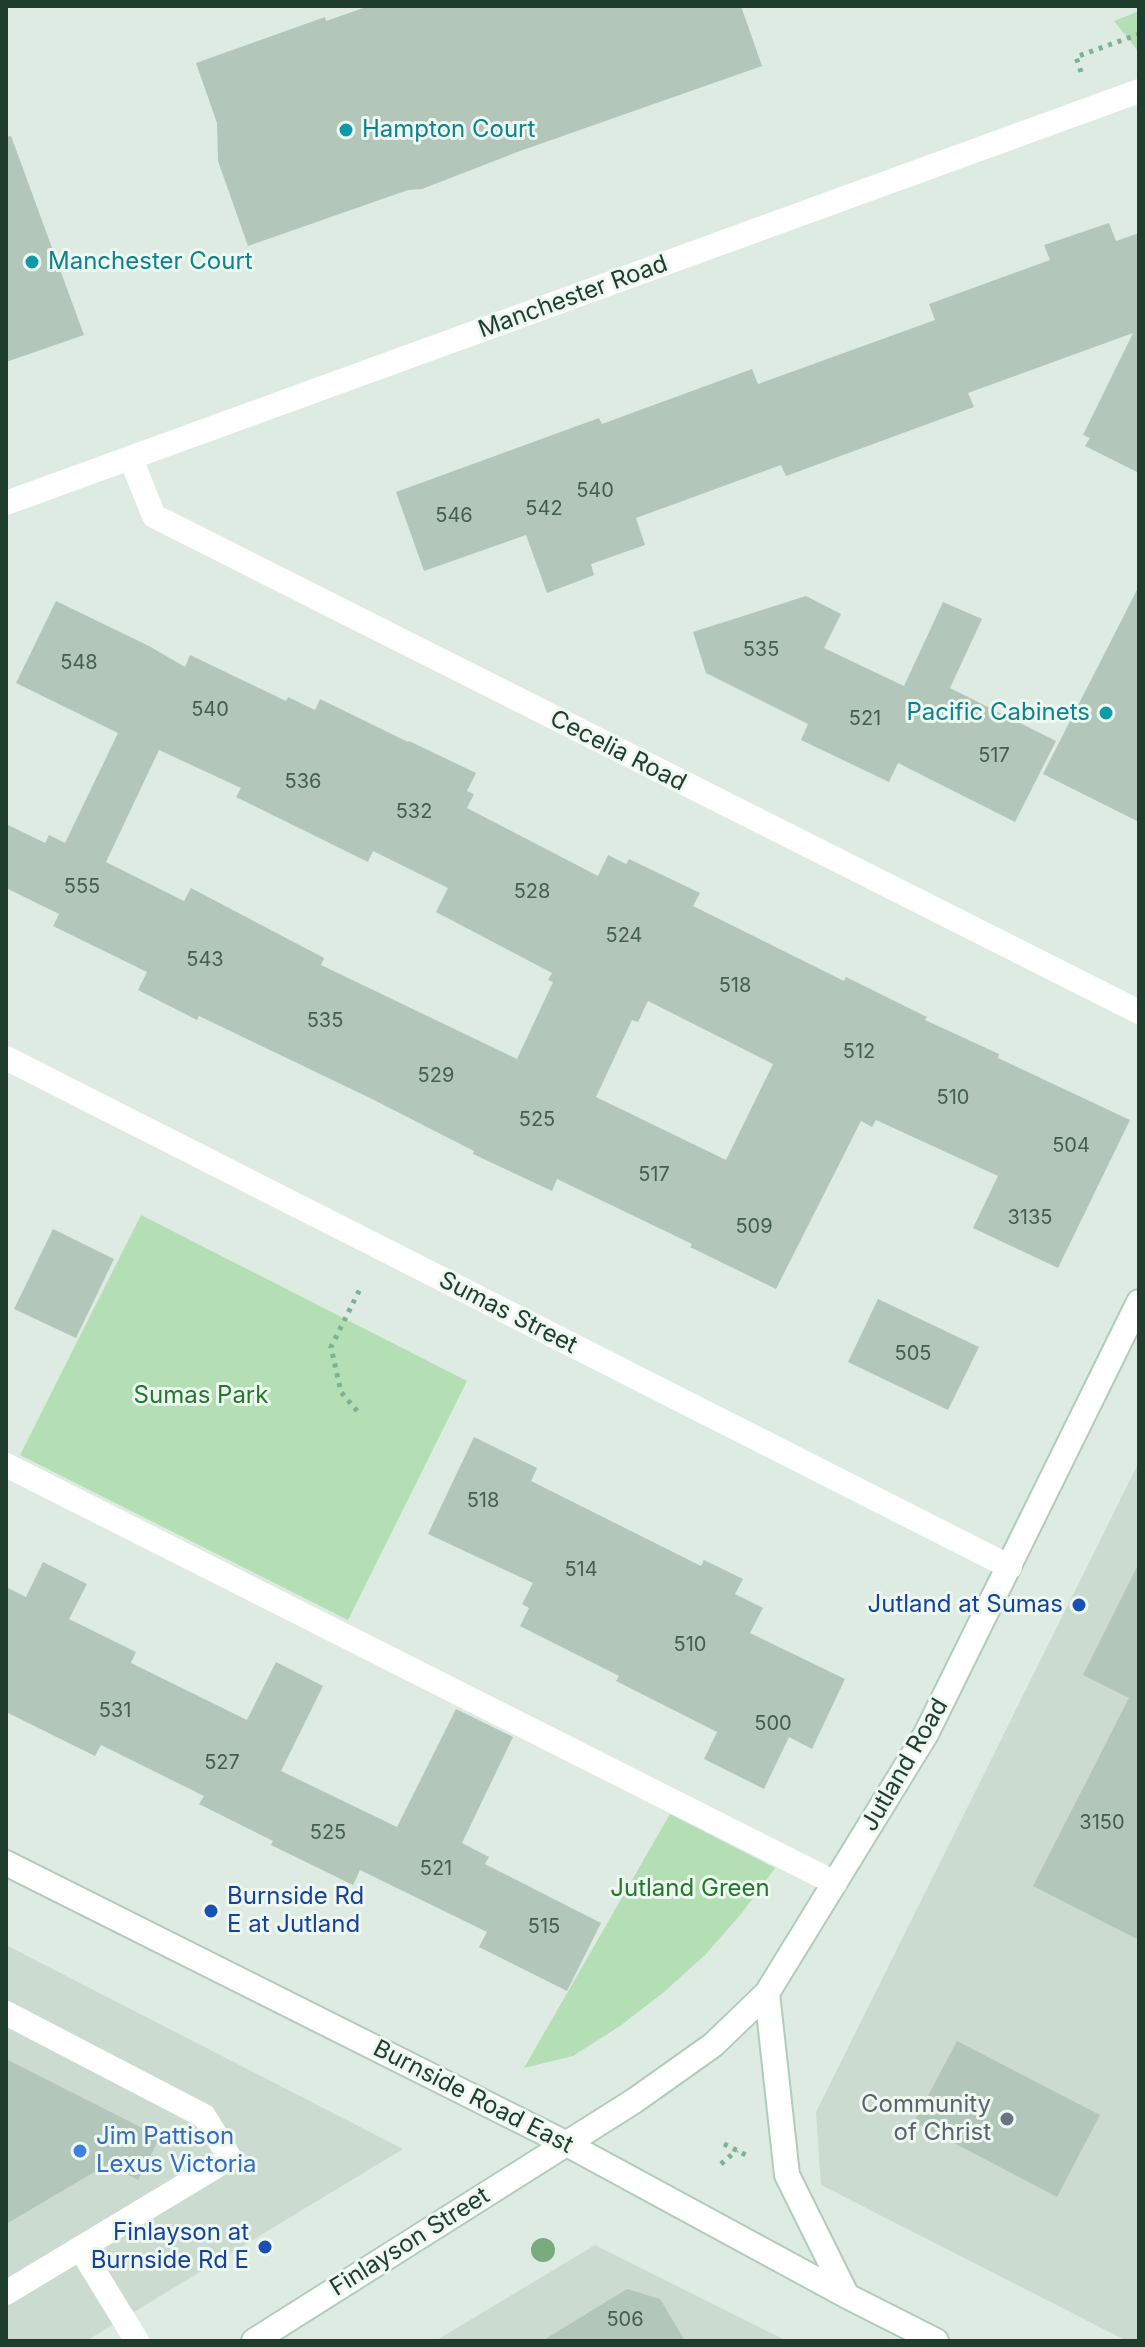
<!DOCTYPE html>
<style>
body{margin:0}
#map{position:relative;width:1145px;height:2347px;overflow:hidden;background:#deebe2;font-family:Inter,sans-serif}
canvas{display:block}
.frame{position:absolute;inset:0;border:8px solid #1e3d2c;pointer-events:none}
</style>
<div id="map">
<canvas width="1145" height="2347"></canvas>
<div class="frame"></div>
</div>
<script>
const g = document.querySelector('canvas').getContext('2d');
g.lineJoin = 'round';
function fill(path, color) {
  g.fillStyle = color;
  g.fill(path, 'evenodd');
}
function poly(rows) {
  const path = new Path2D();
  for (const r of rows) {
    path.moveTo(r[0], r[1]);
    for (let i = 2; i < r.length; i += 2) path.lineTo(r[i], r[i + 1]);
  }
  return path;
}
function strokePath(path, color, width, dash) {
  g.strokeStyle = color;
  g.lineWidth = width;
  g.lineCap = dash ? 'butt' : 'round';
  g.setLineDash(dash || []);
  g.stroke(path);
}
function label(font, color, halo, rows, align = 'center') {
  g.font = font + ' Inter,sans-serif';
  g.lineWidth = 6;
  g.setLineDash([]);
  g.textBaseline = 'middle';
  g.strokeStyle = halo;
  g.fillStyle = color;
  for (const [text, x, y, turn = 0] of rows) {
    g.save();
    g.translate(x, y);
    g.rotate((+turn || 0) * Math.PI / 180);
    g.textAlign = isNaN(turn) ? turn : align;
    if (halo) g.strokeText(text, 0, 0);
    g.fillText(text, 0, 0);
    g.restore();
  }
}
fill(poly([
 [1139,1462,1139,2341,1127,2341,821,2185,816,2112],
 [6,1945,403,2149,86,2341,6,2341],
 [595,2245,787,2341,435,2341]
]), '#ccdbd0');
fill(poly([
 [1139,11,1139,52,1114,21],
 [141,1215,467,1381,348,1620,20,1455],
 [670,1814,775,1868,742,1913,705,1955,664,1992,620,2026,573,2056,524,2068]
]), '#b4dfb4');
fill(poly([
 [369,6,741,6,762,66,520,151,422,189,408,190,248,246,218,161,217,123,196,63,325,17,326,21],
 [11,136,84,335,6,362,6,137],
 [1109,223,1116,241,1139,233,1139,473,1085,446,1090,438,1083,435,1133,333,968,393,974,407,786,476,781,465,636,518,645,545,591,564,594,575,547,593,526,535,424,571,396,492,599,418,602,424,752,369,758,384,935,320,929,304,1050,260,1044,245],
 [1139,586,1139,822,1043,774],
 [806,596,841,614,824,648,904,686,943,602,982,619,950,688,1056,741,1015,822,898,763,889,782,801,740,808,724,706,673,693,632],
 [56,601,149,646,185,667,190,655,286,701,288,697,315,710,320,699,408,742,409,741,476,773,467,791,474,794,467,808,598,876,608,855,626,864,629,859,700,893,693,906,844,981,846,977,927,1017,925,1020,999,1054,998,1058,1130,1120,1058,1268,973,1228,998,1176,876,1120,872,1127,861,1121,776,1289,690,1247,692,1244,557,1179,552,1191,473,1154,474,1151,370,1098,199,1016,197,1020,138,990,147,972,53,926,59,914,6,888,6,824,45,843,49,835,65,843,118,733,16,683],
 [159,750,241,788,236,797,368,862,373,851,448,888,436,912,552,973,548,980,553,982,517,1059,321,965,324,958,191,888,184,901,106,862],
 [648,1001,773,1064,726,1160,596,1097,632,1020,638,1022],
 [53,1229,114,1259,76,1338,14,1309],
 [878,1299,979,1347,948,1410,848,1362],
 [474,1437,537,1468,531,1481,701,1566,704,1560,743,1579,735,1594,763,1608,750,1633,845,1679,812,1749,789,1737,764,1789,704,1759,717,1732,616,1681,619,1676,520,1626,529,1608,522,1604,533,1583,428,1534],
 [43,1562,87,1584,69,1619,136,1652,131,1663,247,1720,276,1662,323,1686,281,1771,397,1827,456,1709,513,1737,462,1843,489,1857,485,1864,601,1923,567,1991,479,1947,487,1932,360,1870,353,1885,271,1845,273,1841,199,1804,204,1796,101,1745,95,1756,6,1712,6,1587,26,1597],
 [1139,1563,1139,1940,1033,1886,1129,1698,1083,1675],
 [957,2041,1100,2115,1057,2197,914,2122],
 [6,2059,160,2137,138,2180,108,2164,6,2224],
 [627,2289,660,2299,685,2341,542,2341]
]), '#b3c6ba');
const secondary = poly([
 [6,1863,565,2143,847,2296,936,2341],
 [767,1993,787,2175,847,2296],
 [254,2341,634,2101,713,2045,767,1993,926,1734,1139,1302]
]);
strokePath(secondary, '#b0ccba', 28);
strokePath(poly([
 [1081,72,1076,57,1139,34],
 [357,1411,341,1392,331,1347,360,1289],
 [724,2144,746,2155],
 [721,2164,737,2150]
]), '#7bb392', 5, [4, 6]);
strokePath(poly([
 [6,1465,835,1883],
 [6,2013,204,2116,230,2158,6,2293],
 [80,2248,137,2341]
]), '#fff', 24);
strokePath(poly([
 [131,459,154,516,1139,1012],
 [6,503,1139,91],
 [6,1058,1010,1567]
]), '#fff', 24);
strokePath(secondary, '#fff', 24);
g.fillStyle = '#78ac7f';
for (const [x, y] of [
 [543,2250]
]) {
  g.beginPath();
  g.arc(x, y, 12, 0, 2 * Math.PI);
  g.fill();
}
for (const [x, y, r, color] of [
 [346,130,8,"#0f9aa8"],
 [32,262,8,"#0f9aa8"],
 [1106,713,8,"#0f9aa8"],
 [1079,1605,8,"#1a4fb4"],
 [211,1911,8,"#1a4fb4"],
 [1007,2119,8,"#6b7280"],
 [80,2151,8,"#3f7fe0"],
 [265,2247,8,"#1a4fb4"]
]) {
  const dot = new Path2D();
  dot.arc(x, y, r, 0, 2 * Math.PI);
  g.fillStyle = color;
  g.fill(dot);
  strokePath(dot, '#eef8f1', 3);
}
label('20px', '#435f50', null, [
 ["540",595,491],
 ["542",544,509],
 ["546",454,516],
 ["535",761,650],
 ["548",79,663],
 ["540",210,710],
 ["521",865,719],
 ["517",994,756],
 ["536",303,782],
 ["532",414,812],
 ["555",82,887],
 ["528",532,892],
 ["524",624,936],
 ["543",205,960],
 ["518",735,986],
 ["535",325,1021],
 ["512",859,1052],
 ["529",436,1076],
 ["510",953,1098],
 ["525",537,1120],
 ["504",1071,1146],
 ["517",654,1175],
 ["3135",1030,1218],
 ["509",754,1227],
 ["505",913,1354],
 ["518",483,1501],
 ["514",581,1570],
 ["510",690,1645],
 ["531",115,1711],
 ["500",773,1724],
 ["527",222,1763],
 ["3150",1102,1823],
 ["525",328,1833],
 ["521",436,1869],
 ["515",544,1927],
 ["506",625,2320]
]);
label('24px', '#0d838f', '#eef8f1', [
 ["Hampton Court",362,130],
 ["Manchester Court",48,262],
 ["Pacific Cabinets",1090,713,"right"]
], 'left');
label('24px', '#1e3d2c', '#eef8f1', [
 ["Manchester Road",573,297,-20],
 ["Cecelia Road",618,751,27],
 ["Sumas Street",508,1313,27],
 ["Jutland Road",905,1765,-60],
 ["Burnside Road East",473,2097,27],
 ["Finlayson Street",410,2242,-32]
]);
label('24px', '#24782e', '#eef8f1', [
 ["Sumas Park",201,1396],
 ["Jutland Green",690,1889]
]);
label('24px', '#164399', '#eef8f1', [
 ["Jutland at Sumas",1063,1605],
 ["Burnside Rd",227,1897,"left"],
 ["E at Jutland",227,1925,"left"],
 ["Finlayson at",249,2233],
 ["Burnside Rd E",249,2261]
], 'right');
label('24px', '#5b616d', '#eef8f1', [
 ["Community",991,2105],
 ["of Christ",991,2133]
], 'right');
label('24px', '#366cbe', '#eef8f1', [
 ["Jim Pattison",96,2137],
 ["Lexus Victoria",96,2165]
], 'left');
</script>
